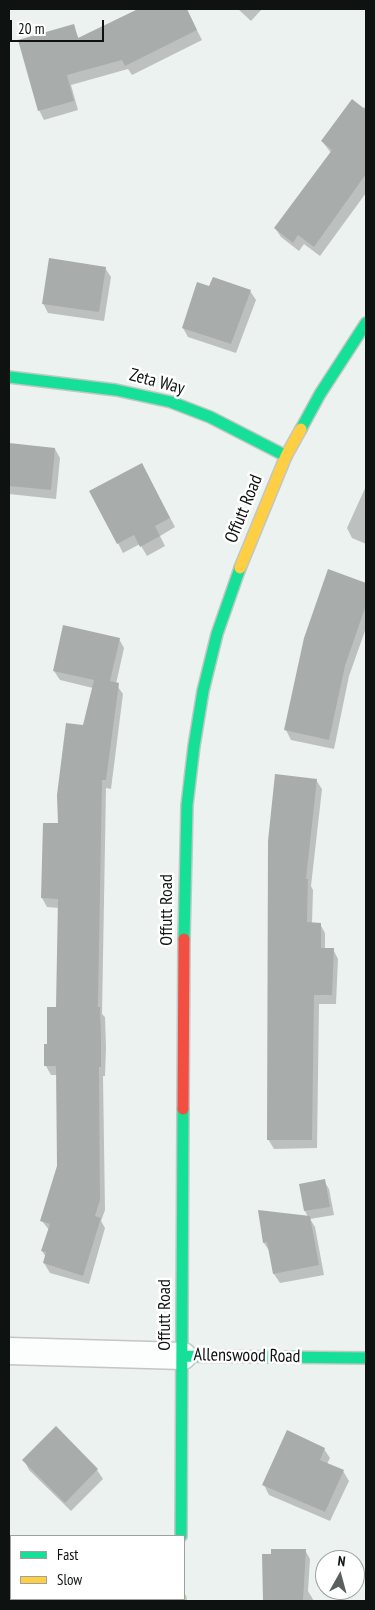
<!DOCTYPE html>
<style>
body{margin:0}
#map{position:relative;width:375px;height:1610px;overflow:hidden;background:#ebf2ef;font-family:"PT Sans Narrow",sans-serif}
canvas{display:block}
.frame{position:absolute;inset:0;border:10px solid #0e1210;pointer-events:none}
.legend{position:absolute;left:10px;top:1535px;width:175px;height:65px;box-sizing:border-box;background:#fff;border:1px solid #9fa09f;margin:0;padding:6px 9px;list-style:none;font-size:15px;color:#0e1210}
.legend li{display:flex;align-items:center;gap:10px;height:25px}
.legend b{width:25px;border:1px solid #9fa09f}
.north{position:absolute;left:315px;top:1550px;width:50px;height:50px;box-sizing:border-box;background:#fff;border:1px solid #9fa09f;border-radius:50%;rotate:7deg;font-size:14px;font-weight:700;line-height:20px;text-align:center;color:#0e1210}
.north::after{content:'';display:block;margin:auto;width:18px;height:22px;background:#5b605e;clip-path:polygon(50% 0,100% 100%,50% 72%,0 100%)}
.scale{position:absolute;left:10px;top:20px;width:94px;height:22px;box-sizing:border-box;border:2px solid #0e1210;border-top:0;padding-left:6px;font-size:15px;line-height:18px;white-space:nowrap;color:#0e1210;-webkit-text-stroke:4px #fff;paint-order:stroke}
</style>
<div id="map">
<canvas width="375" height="1610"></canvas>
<div class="frame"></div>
<ul class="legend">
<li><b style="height:6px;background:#16e098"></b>Fast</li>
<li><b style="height:6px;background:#ffcf43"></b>Slow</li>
</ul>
<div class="north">N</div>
<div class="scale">20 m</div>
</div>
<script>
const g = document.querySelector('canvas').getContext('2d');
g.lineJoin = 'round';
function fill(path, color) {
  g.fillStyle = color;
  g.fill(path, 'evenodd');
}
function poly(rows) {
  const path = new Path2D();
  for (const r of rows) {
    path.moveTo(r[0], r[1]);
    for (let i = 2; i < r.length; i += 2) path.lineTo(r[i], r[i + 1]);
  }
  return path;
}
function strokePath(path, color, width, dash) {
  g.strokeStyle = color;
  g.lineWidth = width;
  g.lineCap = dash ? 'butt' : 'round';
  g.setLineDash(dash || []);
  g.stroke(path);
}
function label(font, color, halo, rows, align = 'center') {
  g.font = font + ' "PT Sans Narrow",sans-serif';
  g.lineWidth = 5;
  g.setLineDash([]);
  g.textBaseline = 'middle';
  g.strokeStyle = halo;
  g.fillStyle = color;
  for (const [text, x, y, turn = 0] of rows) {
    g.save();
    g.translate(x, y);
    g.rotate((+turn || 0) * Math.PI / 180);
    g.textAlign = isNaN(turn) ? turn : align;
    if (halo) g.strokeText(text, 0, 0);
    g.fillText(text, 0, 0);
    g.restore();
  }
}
fill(poly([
 [141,9,186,9,202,40,132,75,128,69,71,85,78,110,44,120,39,110,73,26,79,39],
 [238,9,262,9,251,21],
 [366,106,366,193,320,256,304,244,299,251,281,237,275,228,331,153,322,141],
 [105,268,111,277,104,321,48,313,43,303],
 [210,288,250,291,256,300,236,353,188,337,183,328],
 [9,444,55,449,60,458,56,499,9,494],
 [147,474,175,527,160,536,165,546,147,556,140,544,123,553,118,543],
 [366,486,366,544,352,538,347,528],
 [329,571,366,584,366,628,349,676,334,749,291,740,286,730],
 [119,639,124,648,116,684,123,694,111,789,106,788,102,1014,105,1017,106,1048,105,1076,103,1076,105,1210,101,1221,105,1228,89,1284,50,1273,44,1263,46,1257,42,1251,49,1230,42,1221,58,1166,58,1075,51,1075,46,1066,45,1045,48,1045,58,1008,59,908,47,907,42,898,93,688,60,680,54,671],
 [316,780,322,789,311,886,313,890,312,924,320,924,325,933,325,949,333,949,338,959,336,1004,319,1004,317,1148,274,1149,268,1139],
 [324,1181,329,1189,334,1215,310,1219,315,1227,324,1275,280,1283,274,1274,270,1252,264,1243,260,1211,308,1217,305,1211],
 [56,1428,97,1470,103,1479,71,1511,29,1470,24,1460],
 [324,1449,330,1458,327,1464,343,1471,349,1481,330,1521,269,1495,264,1485],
 [305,1550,310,1559,308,1591,314,1601,264,1601,264,1555],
 [51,1599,101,1599,101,1601,51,1601]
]), '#0003');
fill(poly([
 [138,9,187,9,197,30,125,66,122,60,67,75,74,101,38,111,18,40,74,24,78,38],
 [352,99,366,110,366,174,314,247,298,235,293,243,274,228,332,150,321,141],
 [49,258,106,267,99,312,42,304],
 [213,277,251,290,231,344,182,328,197,282,209,286],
 [9,443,55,448,51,490,9,486],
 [142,463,170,518,155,526,160,536,140,547,134,535,117,544,89,491],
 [328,569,366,583,366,605,345,666,329,740,284,730,304,638],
 [63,625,120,638,110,681,119,683,106,780,102,780,98,1007,100,1007,101,1038,101,1067,99,1067,100,1200,95,1216,101,1218,83,1276,43,1263,46,1252,41,1251,50,1224,40,1221,57,1166,56,1066,44,1066,44,1044,47,1044,47,1007,56,1007,58,899,41,898,43,823,58,823,57,795,66,723,83,725,94,680,53,671],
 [275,774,317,779,306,879,308,879,307,922,321,923,321,948,334,948,332,995,314,995,312,1140,267,1140,268,841],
 [325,1179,330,1207,304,1211,299,1184],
 [258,1210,310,1216,319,1265,273,1274,267,1242,263,1243],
 [56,1426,98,1469,65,1503,22,1460],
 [287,1430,325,1448,320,1460,344,1470,325,1512,262,1485],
 [271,1549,306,1549,303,1601,263,1601,262,1554,271,1554]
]), '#a8adac');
const street = poly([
 [9,1351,183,1356]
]);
const fast = poly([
 [9,377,116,390,171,402,210,417,286,456],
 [301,429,320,394,366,323],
 [184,939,187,805,194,746,203,691,217,634,240,568],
 [183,1356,366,1358],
 [181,1536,183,1109]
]);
const slow = poly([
 [240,568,286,456,301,429],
 [180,1599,180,1601]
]);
const jam = poly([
 [183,1109,184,939]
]);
strokePath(street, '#c1c7c4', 29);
strokePath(fast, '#c1c7c4', 14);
strokePath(slow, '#c1c7c4', 14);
strokePath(jam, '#c1c7c4', 14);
strokePath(street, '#fcfdfd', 26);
strokePath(fast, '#16e098', 11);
strokePath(slow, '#ffcf43', 11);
strokePath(jam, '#f24e42', 11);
label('18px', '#0e1210', '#fff', [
 ["Zeta Way",157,382,15],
 ["Offutt Road",244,509,-68],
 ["Offutt Road",167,910,-90],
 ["Offutt Road",165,1315,-90],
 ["Allenswood Road",247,1356,1]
]);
</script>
